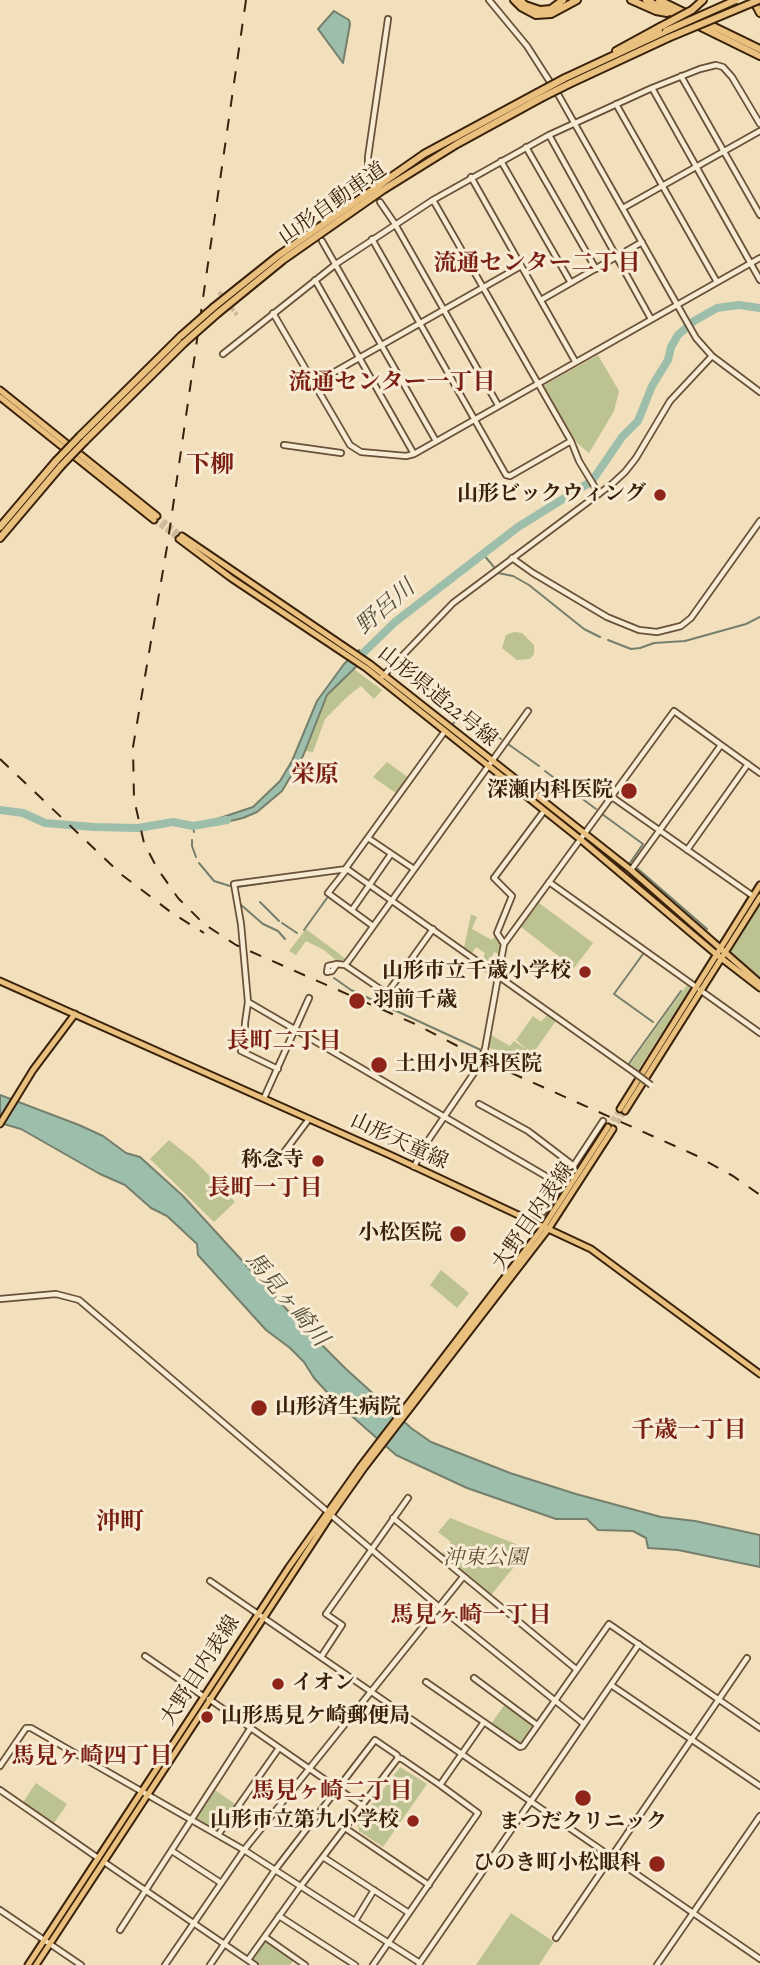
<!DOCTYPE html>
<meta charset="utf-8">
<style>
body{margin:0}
canvas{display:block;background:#f2e0bd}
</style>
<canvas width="760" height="1965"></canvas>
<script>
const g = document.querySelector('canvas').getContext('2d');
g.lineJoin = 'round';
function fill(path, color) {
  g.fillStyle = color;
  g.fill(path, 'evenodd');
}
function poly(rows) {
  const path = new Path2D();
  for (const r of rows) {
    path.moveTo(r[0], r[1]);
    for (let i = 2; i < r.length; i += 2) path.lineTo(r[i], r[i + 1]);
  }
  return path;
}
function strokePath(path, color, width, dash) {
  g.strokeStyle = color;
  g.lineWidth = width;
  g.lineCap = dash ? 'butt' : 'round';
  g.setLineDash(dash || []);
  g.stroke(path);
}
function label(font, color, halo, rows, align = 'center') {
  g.font = font + ' Alegreya,"Noto Serif JP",serif';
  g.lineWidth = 6;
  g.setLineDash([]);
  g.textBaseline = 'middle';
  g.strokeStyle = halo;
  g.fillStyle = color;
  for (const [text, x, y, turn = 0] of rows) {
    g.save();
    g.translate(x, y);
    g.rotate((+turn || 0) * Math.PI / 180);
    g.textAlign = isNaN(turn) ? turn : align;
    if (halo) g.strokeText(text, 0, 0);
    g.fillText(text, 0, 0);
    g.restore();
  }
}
fill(poly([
 [598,355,619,391,614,411,589,453,577,443,543,386],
 [514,632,522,633,534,645,534,654,530,659,517,660,502,648,506,635],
 [354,669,382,690,374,699,361,686,348,696,325,719,313,752,305,751,327,695],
 [387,762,409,778,397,794,373,777],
 [760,897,760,983,725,951],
 [539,903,593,943,574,968,521,927],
 [471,914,477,917,472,929,492,940,496,935,500,946,499,954,494,952,488,964,482,960,485,953,476,947,472,953,464,948],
 [306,929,346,959,338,962,324,950,306,941,296,955,289,951],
 [687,985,691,987,637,1072,629,1066],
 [547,1015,556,1021,533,1053,528,1064,533,1067,530,1072,499,1057,501,1051,489,1048,491,1035,510,1046,514,1041,528,1050,516,1040,533,1016,541,1022],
 [169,1140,195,1161,235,1202,214,1222,150,1159],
 [441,1270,469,1293,457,1308,430,1285],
 [450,1518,526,1548,527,1551,491,1595,442,1554,451,1542,438,1532],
 [505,1704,534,1726,521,1744,491,1724],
 [400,1767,427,1784,383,1847,359,1831,358,1823],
 [36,1783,67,1804,54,1823,23,1802],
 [215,1790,235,1804,217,1829,214,1829,196,1819],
 [511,1913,554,1942,539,1965,476,1965],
 [264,1939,294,1960,290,1965,259,1965,253,1961,252,1957]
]), '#bcc290');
const water = poly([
 [334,11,349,20,350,24,343,63,318,29,334,11],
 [359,650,366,657,327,695,303,756,282,791,257,812,243,818,217,824,217,819,253,807,280,781,292,761,317,701,344,664,359,650],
 [0,1095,79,1125,103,1136,126,1153,140,1157,183,1196,290,1313,346,1369,411,1428,431,1442,510,1473,576,1494,661,1517,695,1521,760,1535,760,1567,678,1550,648,1548,646,1538,633,1531,598,1530,587,1519,556,1519,467,1488,396,1455,338,1404,314,1378,304,1362,290,1348,266,1330,198,1255,197,1244,167,1216,151,1208,125,1185,100,1174,21,1129,0,1123,0,1095]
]);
fill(water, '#9cbeaa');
strokePath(water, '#757f6b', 2);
strokePath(poly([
 [483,554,494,567],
 [498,573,513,576,529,585,584,629,600,637],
 [608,640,631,649,640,648,654,643,685,641,746,624,760,617],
 [453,724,462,711,501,739],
 [508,744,539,766],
 [545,771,596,809],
 [602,814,643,844,630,863],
 [193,826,194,832],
 [371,838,392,809],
 [192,840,192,846,196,857],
 [199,863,214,881,230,886],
 [351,865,368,842],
 [638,869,707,929],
 [237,887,298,878],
 [329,897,368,925],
 [260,902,279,921],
 [240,904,263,924,278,931,285,939],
 [282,923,297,933],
 [304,930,327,898],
 [643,954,614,994,653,1022],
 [334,978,351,990,481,1050],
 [628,1065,681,991]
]), '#757f6b', 2);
strokePath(poly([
 [356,660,395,622,483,554,518,527,592,481,622,437,638,421,652,386,668,360,671,347,678,335,694,321,717,308,739,305,760,308],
 [0,810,23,813,45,823,94,827,138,828,173,822,193,826,227,820]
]), '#9cbeaa', 8);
strokePath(poly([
 [368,176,380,202],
 [219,292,237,315]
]), '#cdba9a', 4.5, [4.5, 2]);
strokePath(poly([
 [157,516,182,536],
 [154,520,179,539],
 [608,1127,620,1109],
 [613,1129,625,1111]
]), '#cdba9a', 5, [5, 2.5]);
const minor = poly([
 [489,0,527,46,559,96,696,338,712,356,760,392],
 [681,76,760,215],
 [652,88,760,280],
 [616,104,717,282],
 [549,135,651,319],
 [526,147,596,269],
 [501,161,571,283],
 [368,176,368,157,388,19],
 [471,177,575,361],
 [433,200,571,441,579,461,599,494],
 [380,202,395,224,498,405],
 [623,208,760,131],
 [372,239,506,475,510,476,571,441],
 [322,241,436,441],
 [315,280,414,454],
 [541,300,642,242],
 [273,313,350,445,361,452,406,456,414,454,760,258],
 [223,354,336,264,433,200,549,135,652,88,700,69,716,65,723,67,732,77,760,124],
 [315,383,521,266],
 [284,445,341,453],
 [512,558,533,573,607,617,639,630,657,632,681,626,691,618,760,521],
 [383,676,453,603,612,484,625,472,636,458,670,401,712,356],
 [612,797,753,896],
 [368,838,414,869],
 [687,850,748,764],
 [346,868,445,731],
 [347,869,328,893,373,926],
 [631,870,721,745],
 [549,882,696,987],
 [352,910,391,854],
 [504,944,497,933,512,896,494,878,544,811],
 [337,964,328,966,327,972,332,971,337,964,345,965,349,960,528,711],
 [345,965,386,993,388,992,433,929],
 [700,990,760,1033],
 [248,1002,245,1023,245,1042,241,1051,278,1069],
 [264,1098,309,998],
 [479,1104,528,1131,574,1166],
 [279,1159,309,1119],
 [414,1167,423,1148,476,1070,485,1049,504,944,674,711,760,773],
 [561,1185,603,1121],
 [543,1212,561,1185,248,1002,241,924,234,884,347,869,635,1073],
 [0,1299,56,1294,79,1300,328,1512],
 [331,1515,439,1607,584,1724],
 [393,1518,576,1669],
 [210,1581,760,1959],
 [145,1656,203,1696],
 [321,1657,342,1625,326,1614,408,1498],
 [474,1678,537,1725],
 [426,1682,520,1747,523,1746,609,1624,760,1728],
 [611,1685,760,1786],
 [209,1699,363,1806],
 [0,1766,26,1728,31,1728,244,1850,420,1963],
 [440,1785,484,1722],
 [0,1790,98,1858],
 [345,1828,429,1885],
 [218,1835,279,1748],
 [172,1851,221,1883],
 [323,1857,409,1913],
 [104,1862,255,1965],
 [0,1910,81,1965],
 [279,1916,355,1965],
 [355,1921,374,1890],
 [120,1930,250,1729],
 [265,1937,305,1965],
 [556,1938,747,1658],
 [248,1960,300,1887,398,1758,402,1759,440,1785,478,1813,373,1965],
 [419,1964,639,1644],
 [165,1965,244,1850,463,1577],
 [210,1965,275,1870,375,1740,397,1755,398,1758],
 [657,1965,760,1816]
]);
const major = poly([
 [0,390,157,516],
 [0,397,154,520],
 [182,536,370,664,631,870,760,983],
 [179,539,231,578,366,668,580,839,716,954,760,988],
 [0,981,390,1155,591,1249,760,1374],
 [620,1109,760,885],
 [625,1111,760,897],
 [0,1124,33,1070,75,1014],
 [28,1965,289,1567,360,1467,544,1226,608,1127],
 [36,1965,331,1515,364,1468,549,1228,613,1129]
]);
const highway = poly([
 [514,0,521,7,536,15,551,14,577,0],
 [520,0,525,5,540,10,551,9,563,0],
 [631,0,656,11,667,13],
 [646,0,760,56],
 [659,0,760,49],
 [753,0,760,13],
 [692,10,703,0],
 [616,51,660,27],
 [565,78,666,31],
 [569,84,668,38],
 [214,307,279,255,424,154,537,93],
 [218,313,283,260,383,190,457,144,541,98],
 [80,436,181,336],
 [85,441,184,343],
 [0,527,56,461],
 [0,538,61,466]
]);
strokePath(minor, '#685138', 8);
strokePath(major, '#3a210c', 9);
strokePath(highway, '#3a210c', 10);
strokePath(minor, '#f7ebd4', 4.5);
strokePath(major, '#e9c07e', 5);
strokePath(highway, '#e9c07e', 6);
strokePath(poly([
 [246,0,168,541,133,747,134,799,144,843,157,868,178,898,204,924,236,945,415,1024,498,1067,695,1155,733,1176,760,1195],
 [0,759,122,875,172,913,204,933]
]), '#3a210c', 2, [12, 12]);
const minorBridge = poly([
 [635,1073,651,1085]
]);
const highwayBridge = poly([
 [660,27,692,10],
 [666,31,736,0],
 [668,38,759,0],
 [537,93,565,78],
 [541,98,569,84],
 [181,336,214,307],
 [184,343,218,313],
 [56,461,80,436],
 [61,466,85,441]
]);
strokePath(minorBridge, '#685138', 8, []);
strokePath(highwayBridge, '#3a210c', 10, []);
strokePath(minorBridge, '#f7ebd4', 4.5);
strokePath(highwayBridge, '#e9c07e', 6);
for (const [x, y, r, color] of [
 [660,495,7,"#8f2418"],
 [629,791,9,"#8f2418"],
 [585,972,7,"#8f2418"],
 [357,1001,9,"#8f2418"],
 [379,1065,9,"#8f2418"],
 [318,1161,7,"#8f2418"],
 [458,1234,9,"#8f2418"],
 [259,1408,9,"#8f2418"],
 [278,1684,7,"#8f2418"],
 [207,1717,7,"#8f2418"],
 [583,1798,9,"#8f2418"],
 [413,1821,7,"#8f2418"],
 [657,1864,9,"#8f2418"]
]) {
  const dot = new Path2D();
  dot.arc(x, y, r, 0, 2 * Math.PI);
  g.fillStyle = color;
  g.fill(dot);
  strokePath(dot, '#f7ebd4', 2.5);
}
label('21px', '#3a210c', '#f7ebd4', [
 ["山形自動車道",333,204,-35],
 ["山形県道22号線",437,697,39],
 ["山形天童線",399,1142,25],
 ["大野目内表線",534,1217,-55],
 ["大野目内表線",201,1671,-57]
]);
label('bold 21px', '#3a210c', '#f7ebd4', [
 ["山形ビックウィング",646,495],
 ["深瀬内科医院",613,791],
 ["山形市立千歳小学校",571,972],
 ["羽前千歳",373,1001,"left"],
 ["土田小児科医院",395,1065,"left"],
 ["称念寺",304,1161],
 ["小松医院",442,1234],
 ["山形済生病院",275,1408,"left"],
 ["イオン",292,1684,"left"],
 ["山形馬見ケ崎郵便局",221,1717,"left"],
 ["山形市立第九小学校",399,1821],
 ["まつだクリニック",583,1823,"center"],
 ["ひのき町小松眼科",641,1864]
], 'right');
label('italic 21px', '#615134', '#f7ebd4', [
 ["沖東公園",485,1559]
]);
label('bold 23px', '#7a1f14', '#f7ebd4', [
 ["流通センター二丁目",537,264],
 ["流通センター一丁目",392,383],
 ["長町二丁目",284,1042],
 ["長町一丁目",265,1189],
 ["千歳一丁目",689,1431],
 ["馬見ヶ崎一丁目",471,1616],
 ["馬見ヶ崎四丁目",92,1757],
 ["馬見ヶ崎二丁目",332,1792]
]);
label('italic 23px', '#57503b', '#f7ebd4', [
 ["野呂川",386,608,-41],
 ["馬見ヶ崎川",286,1300,50]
]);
label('bold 24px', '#7a1f14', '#f7ebd4', [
 ["下柳",210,466],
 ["栄原",315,776],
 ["沖町",120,1523]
]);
</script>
